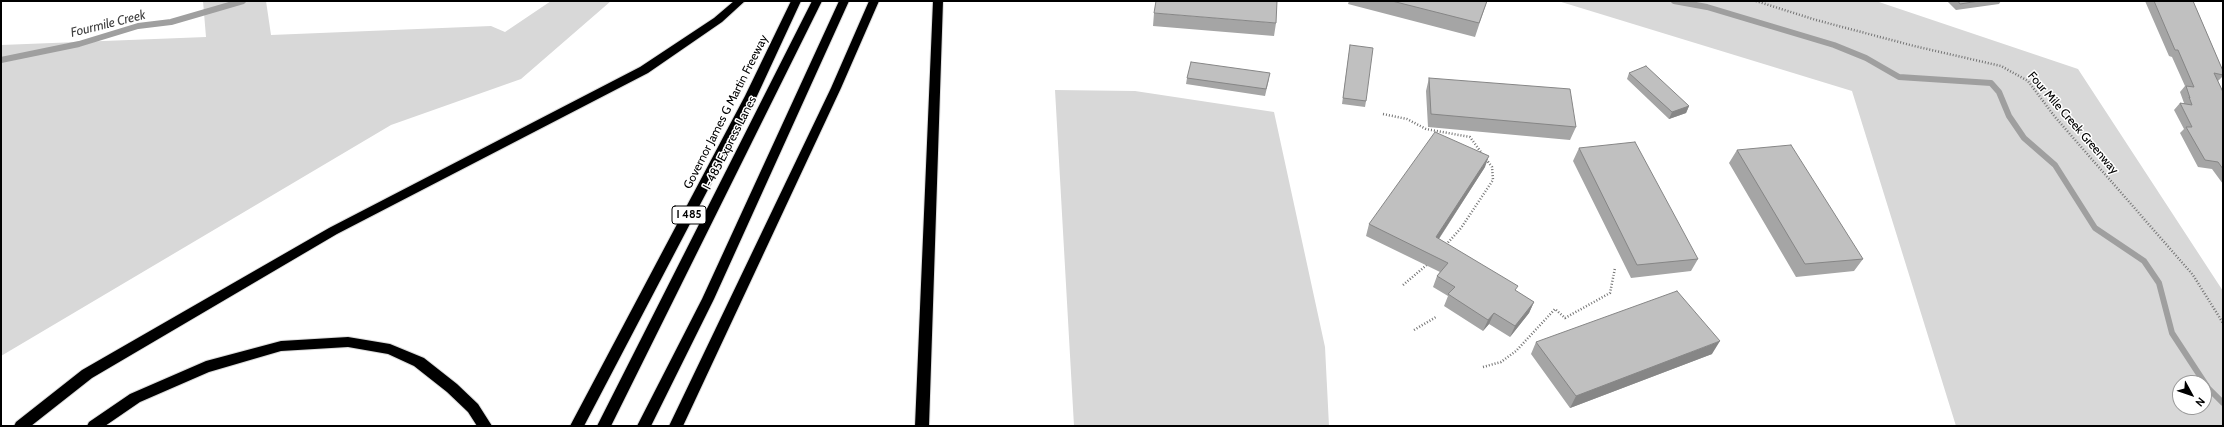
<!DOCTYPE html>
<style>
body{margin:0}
#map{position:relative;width:2224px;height:427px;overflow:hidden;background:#fff;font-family:Cabin,sans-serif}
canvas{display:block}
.frame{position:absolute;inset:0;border:2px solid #000;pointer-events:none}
.north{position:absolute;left:2172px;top:375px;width:40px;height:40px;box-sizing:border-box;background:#fff;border:1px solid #999;border-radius:50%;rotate:130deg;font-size:11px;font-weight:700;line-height:16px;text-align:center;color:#000}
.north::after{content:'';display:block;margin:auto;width:14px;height:18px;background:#000;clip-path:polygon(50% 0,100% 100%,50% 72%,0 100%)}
</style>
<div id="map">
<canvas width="2224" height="427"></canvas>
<div class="frame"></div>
<div class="north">N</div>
</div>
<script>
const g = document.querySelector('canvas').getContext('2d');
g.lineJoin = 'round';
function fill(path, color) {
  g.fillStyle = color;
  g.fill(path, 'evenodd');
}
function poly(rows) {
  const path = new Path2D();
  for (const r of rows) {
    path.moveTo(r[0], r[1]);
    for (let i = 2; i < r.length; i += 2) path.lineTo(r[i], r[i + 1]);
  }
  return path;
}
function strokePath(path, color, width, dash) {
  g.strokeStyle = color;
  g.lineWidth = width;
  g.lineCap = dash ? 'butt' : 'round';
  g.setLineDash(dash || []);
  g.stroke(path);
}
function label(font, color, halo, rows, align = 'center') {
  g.font = font + ' Cabin,sans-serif';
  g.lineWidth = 3;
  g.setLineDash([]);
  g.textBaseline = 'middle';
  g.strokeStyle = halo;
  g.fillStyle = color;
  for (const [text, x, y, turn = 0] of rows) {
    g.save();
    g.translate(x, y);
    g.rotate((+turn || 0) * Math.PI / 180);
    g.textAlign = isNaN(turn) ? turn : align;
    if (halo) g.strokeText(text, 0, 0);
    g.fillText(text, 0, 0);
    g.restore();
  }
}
fill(poly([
 [203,1,266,1,271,35,491,26,505,32,551,1,611,1,521,79,391,125,1,356,1,45,206,37],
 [1558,1,1876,1,2078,69,2223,291,2223,426,1956,426,1852,91],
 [2180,383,2204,383,2204,407,2180,407],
 [1055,90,1135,91,1274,112,1325,347,1329,426,1074,426]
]), '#d8d8d8');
strokePath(poly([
 [1674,1,1707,7,1834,45,1866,58,1899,77,1991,83,1999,92,2009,116,2024,138,2055,165,2095,228,2144,261,2159,283,2172,333,2208,388,2223,403],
 [1,60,79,44,138,26,171,22,243,1]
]), '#9f9f9f', 6);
const highway = poly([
 [734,1,745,1,722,22,648,73,337,234,92,378,31,426,14,426,16,422,82,370,329,228,640,67,714,18,734,1],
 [791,1,801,1,757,96,584,426,570,426,745,96,791,1],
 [812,1,822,1,611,426,597,426,812,1],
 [839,1,849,1,714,299,651,426,637,426,702,299,839,1],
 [869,1,879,1,841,88,683,426,669,426,831,88,869,1],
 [933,1,943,1,929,426,915,426,933,1],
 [348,337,390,344,424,358,457,384,478,404,492,426,477,426,468,412,447,392,414,366,388,354,348,347,281,351,209,372,140,402,105,426,87,426,89,422,130,394,206,361,281,341,348,337]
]);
strokePath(highway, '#dbdbdb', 2);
strokePath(poly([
 [1756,1,1816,20,1914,46,2001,66,2028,81,2055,117,2193,275,2223,323],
 [1383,114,1407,119,1426,129,1470,137,1483,155],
 [1444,247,1461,228,1493,180,1492,167,1486,159],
 [1403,285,1429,263],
 [1414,330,1436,317],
 [1483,367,1501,362,1516,351,1555,309,1565,318,1610,293,1615,268]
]), '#737373', 2.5, [1, 2]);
fill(highway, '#000');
fill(poly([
 [1349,1,1487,1,1475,37,1348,4],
 [1947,1,2001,1,1999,4,1956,10],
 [2145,1,2193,1,2223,71,2223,76,2218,81,2223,92,2223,184,2212,169,2198,167,2180,133,2184,129,2174,110,2180,103,2183,104,2184,103,2180,92,2185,86,2172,57,2169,56],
 [1154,13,1276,23,1274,36,1153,26],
 [1350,45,1366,101,1365,107,1342,104],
 [1629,73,1689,106,1686,113,1669,119,1627,79],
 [1187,78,1269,79,1265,96,1186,84],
 [1429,78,1576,127,1570,140,1428,127,1426,91],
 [1579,148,1698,259,1691,271,1631,278,1573,161],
 [1737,150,1863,259,1854,271,1796,277,1729,163],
 [1485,167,1439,239,1516,291,1534,302,1529,313,1510,337,1489,324,1483,331,1444,306,1448,296,1433,287,1437,276,1440,272,1366,236,1369,224],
 [1536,342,1712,354,1570,408,1531,354]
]), '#a5a5a5');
fill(poly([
 [1689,106,1686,113,1669,119,1672,112],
 [1489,156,1485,167,1432,249,1436,237],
 [1534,302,1529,313,1510,337,1515,326],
 [1494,313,1489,324,1483,331,1488,320],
 [1720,341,1712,354,1570,408,1576,396]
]), '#868686');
const building = poly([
 [1156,1,1277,1,1276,23,1154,13,1156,1],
 [1392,1,1487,1,1479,23,1392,1],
 [1958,1,1979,1,1960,4,1958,1],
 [2154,1,2193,1,2223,71,2223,75,2214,73,2223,92,2223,169,2218,162,2205,160,2186,127,2192,127,2180,103,2192,105,2189,97,2190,98,2186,86,2194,87,2178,50,2175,50,2154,1],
 [1350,45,1373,48,1366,101,1343,98,1350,45],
 [1191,62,1270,73,1266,89,1187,78,1191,62],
 [1646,66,1689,106,1672,112,1629,73,1646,66],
 [1429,78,1570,89,1576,127,1431,114,1429,78],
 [1435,132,1489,156,1436,237,1518,286,1515,290,1534,302,1515,326,1494,313,1488,320,1448,294,1455,287,1437,276,1448,263,1369,224,1435,132],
 [1635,142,1698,259,1637,265,1579,148,1635,142],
 [1791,145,1863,259,1805,264,1737,150,1791,145],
 [1677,291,1720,341,1576,396,1536,342,1677,291]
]);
fill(building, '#c0c0c0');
strokePath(building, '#868686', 1);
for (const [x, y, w] of [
 [689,215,34]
]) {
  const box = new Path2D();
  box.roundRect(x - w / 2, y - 9, w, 18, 3);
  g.fillStyle = '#fff';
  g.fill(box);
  strokePath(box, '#000', 1);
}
label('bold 11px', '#000', null, [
 ["I 485",689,215]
]);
label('12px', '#000', '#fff', [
 ["Governor James G Martin Freeway",726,112,-63],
 ["Four Mile Creek Greenway",2073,123,49],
 ["I-485 Express Lanes",730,143,-63]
]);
label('italic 13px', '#404040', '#fff', [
 ["Fourmile Creek",108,24,-14]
]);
</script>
